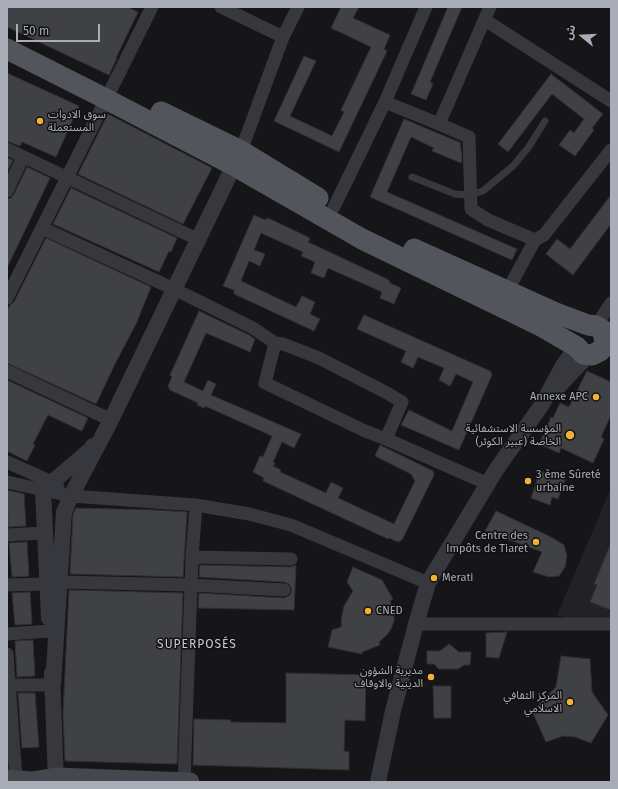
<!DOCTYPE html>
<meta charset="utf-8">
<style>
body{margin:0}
#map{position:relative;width:618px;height:789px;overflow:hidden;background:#161618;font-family:"Fira Sans","Noto Sans Arabic",sans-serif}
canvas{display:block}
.frame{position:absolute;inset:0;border:8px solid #a8adb8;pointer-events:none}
.north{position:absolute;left:562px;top:16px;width:40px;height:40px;-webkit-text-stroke:3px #111113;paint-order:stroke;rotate:288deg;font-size:11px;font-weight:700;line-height:16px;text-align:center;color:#a8adb8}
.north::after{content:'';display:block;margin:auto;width:14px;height:18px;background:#a8adb8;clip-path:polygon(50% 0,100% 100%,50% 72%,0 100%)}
.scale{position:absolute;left:16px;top:24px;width:84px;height:18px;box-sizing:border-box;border:2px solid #a8adb8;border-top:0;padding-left:5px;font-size:12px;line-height:14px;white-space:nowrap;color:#a8adb8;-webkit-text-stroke:3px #111113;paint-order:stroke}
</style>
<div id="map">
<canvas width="618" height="789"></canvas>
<div class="frame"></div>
<div class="north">ش</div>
<div class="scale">50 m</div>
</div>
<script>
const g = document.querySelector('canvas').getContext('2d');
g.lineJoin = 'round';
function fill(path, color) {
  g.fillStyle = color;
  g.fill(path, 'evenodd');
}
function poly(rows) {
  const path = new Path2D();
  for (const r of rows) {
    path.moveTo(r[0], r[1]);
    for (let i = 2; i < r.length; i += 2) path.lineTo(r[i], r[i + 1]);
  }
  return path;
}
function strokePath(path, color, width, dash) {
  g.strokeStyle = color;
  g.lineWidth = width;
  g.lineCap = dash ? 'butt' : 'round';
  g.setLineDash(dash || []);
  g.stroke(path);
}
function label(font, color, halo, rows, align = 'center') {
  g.font = font + ' "Fira Sans","Noto Sans Arabic",sans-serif';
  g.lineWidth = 3;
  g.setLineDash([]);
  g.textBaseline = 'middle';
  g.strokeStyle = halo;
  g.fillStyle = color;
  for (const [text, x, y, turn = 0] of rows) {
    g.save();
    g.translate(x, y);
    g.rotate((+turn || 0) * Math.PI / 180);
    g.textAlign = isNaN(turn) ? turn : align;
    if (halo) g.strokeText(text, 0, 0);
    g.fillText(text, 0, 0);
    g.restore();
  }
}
fill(poly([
 [611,488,611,619,565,618,557,615]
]), '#222225');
const building = poly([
 [7,7,127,7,138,12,116,58,117,58,109,75,7,27,7,7],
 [341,7,359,7,353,18,390,35,384,49,387,51,339,152,274,121,304,56,316,61,290,116,332,136,344,112,341,110,371,47,331,28,341,7],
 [448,7,462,7,430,82,433,84,426,100,411,94,448,7],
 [7,73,79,106,56,157,22,142,20,146,7,141,7,73],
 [551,74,603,114,592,128,594,130,575,156,559,145,570,130,574,133,584,119,552,94,508,152,498,144,551,74],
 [108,114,212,168,183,224,78,174,108,114],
 [404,119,461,143,460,147,461,148,462,161,461,163,432,151,434,148,411,137,387,192,517,249,512,260,370,197,404,119],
 [7,158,13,160,7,172,7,158],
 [27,167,50,178,7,268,7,199,11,198,14,194,27,167],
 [71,188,177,238,171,252,169,251,159,272,53,224,71,188],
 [611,195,611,224,573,275,546,254,557,239,570,249,611,195],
 [254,215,265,220,268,218,310,238,308,242,389,280,390,283,401,288,394,304,380,298,382,292,328,268,324,278,311,273,315,262,301,256,303,252,261,233,254,250,265,254,260,266,249,261,241,281,296,307,302,296,315,302,310,314,320,319,314,331,234,294,234,290,223,286,254,215],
 [46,238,151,287,136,324,116,362,96,404,7,363,7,311,10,305,14,302,46,238],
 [199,311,249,335,255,339,250,352,206,333,184,382,203,391,208,380,216,384,211,395,301,434,294,448,282,442,273,462,275,463,273,466,281,470,280,472,326,493,331,482,343,488,338,498,394,524,415,481,411,474,375,456,380,445,433,471,434,475,402,540,398,542,389,538,388,539,263,481,264,478,253,472,260,456,263,457,272,436,205,406,204,408,197,405,198,403,170,390,168,386,172,377,170,375,199,311],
 [364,315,490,371,492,375,459,450,401,425,409,410,452,431,473,382,456,374,450,386,439,380,444,368,418,357,413,368,401,362,406,351,357,329,364,315],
 [587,371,611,382,611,415,601,437,604,439,593,463,561,448,559,453,539,444,551,417,553,418,560,403,569,407,587,371],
 [7,380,88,418,82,431,48,415,33,444,35,445,27,461,7,451,7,380],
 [540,471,565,480,558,499,552,497,550,505,531,498,540,471],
 [7,490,24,494,26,526,8,527,7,490],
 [76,508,154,510,187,512,183,577,70,574,73,514,76,508],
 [496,511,553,538,564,545,567,556,565,567,559,576,549,577,533,572,542,552,485,531,496,511],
 [27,542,29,576,12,577,9,543,27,542],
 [611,543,611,610,590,602,597,585,594,584,611,543],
 [200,565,291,567,296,565,294,610,198,608,199,593,284,598,290,595,292,590,289,584,284,582,199,577,200,565],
 [353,567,382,580,393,599,390,601,394,612,394,621,391,629,387,635,379,642,380,645,362,652,362,654,328,647,332,630,341,627,342,615,344,606,353,591,347,582,353,567],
 [69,590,183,593,177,764,65,761,63,714,69,590],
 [30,592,32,624,15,625,12,593,30,592],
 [507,632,499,658,486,657,486,633,507,632],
 [33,640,35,676,17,677,15,641,33,640],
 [449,644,459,652,471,652,470,665,464,665,458,669,439,669,434,664,427,664,427,651,440,651,449,644],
 [561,656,590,659,592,692,608,715,591,743,575,737,563,736,546,742,532,711,556,687,561,656],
 [286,673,366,675,365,721,345,720,344,751,349,752,349,770,193,765,194,719,231,720,230,722,286,723,286,673],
 [433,686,451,686,451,718,434,718,433,686],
 [18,693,35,693,39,747,22,748,18,693]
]);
fill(building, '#404145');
strokePath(building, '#303034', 1);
strokePath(poly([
 [412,177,455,194,470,195,483,191,513,166,528,148,545,121]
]), '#37383d', 7);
strokePath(poly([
 [221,7,283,37],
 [490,7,439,124,469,137,471,209,488,220,535,240],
 [485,20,611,101],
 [385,102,439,124],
 [7,149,197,239],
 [241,151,283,37,298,7],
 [7,191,23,157],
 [334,207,385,102,426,7],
 [42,228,174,289,253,328,275,343,283,344,319,358,387,393,402,402,386,439],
 [504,297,535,240,544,235,611,150],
 [7,298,152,7],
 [596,326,611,303],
 [275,343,265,383,365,431,386,439,488,484],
 [7,371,111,420],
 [7,462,52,482,58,487],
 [7,482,71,496,196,505,249,514,291,525,428,583],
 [7,535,44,533],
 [192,557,291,559],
 [60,582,191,585,284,590],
 [7,585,47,584],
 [416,624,611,624],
 [7,634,50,631],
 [7,654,16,779],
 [7,685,53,685],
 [184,782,192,557,196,505]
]), '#37383d', 13);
strokePath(poly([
 [558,387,588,355],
 [49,618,43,490,90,450,93,446],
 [52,673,56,782],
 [53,685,64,512,71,496,111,420,239,155],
 [378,782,393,711,416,624,428,583,496,470,541,406,564,364,577,347]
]), '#37383d', 16);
strokePath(poly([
 [7,779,32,781,56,777,190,782]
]), '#45474d', 19);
strokePath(poly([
 [7,49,106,99,233,165,362,239,539,325,577,347,583,354,592,355,600,351,603,348,605,339,602,331],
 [161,112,241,151,318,198],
 [414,249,556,313,588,325,596,326,611,335]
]), '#53555c', 21);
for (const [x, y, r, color] of [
 [40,121,4,"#f2b134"],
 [596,397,4,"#f2b134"],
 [570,435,5,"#f2b134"],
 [528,481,4,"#f2b134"],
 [536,542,4,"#f2b134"],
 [434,578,4,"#f2b134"],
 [368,611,4,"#f2b134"],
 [431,677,4,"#f2b134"],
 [570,702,4,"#f2b134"]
]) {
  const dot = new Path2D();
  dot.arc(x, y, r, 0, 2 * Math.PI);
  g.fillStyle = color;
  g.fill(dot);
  strokePath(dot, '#111113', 1.5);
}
label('11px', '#a8adb8', '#111113', [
 ["سوق الادوات",48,115,"left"],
 ["المستعملة",48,128,"left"],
 ["Annexe APC",588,397],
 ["المؤسسة الاستشفائية",561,429],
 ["الخاصة (عبير الكوثر)",561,442],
 ["3 ème Sûreté",536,475,"left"],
 ["urbaine",536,488,"left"],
 ["Centre des",528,536],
 ["Impôts de Tiaret",528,549],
 ["Merati",442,578,"left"],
 ["CNED",376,611,"left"],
 ["مديرية الشؤون",423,671],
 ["الدينية والاوقاف",423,684],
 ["المركز الثقافي",562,696],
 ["الاسلامي",562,709]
], 'right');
g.letterSpacing = '1px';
label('12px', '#c9ccd4', '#111113', [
 ["SUPERPOSÉS",197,645]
]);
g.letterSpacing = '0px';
</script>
